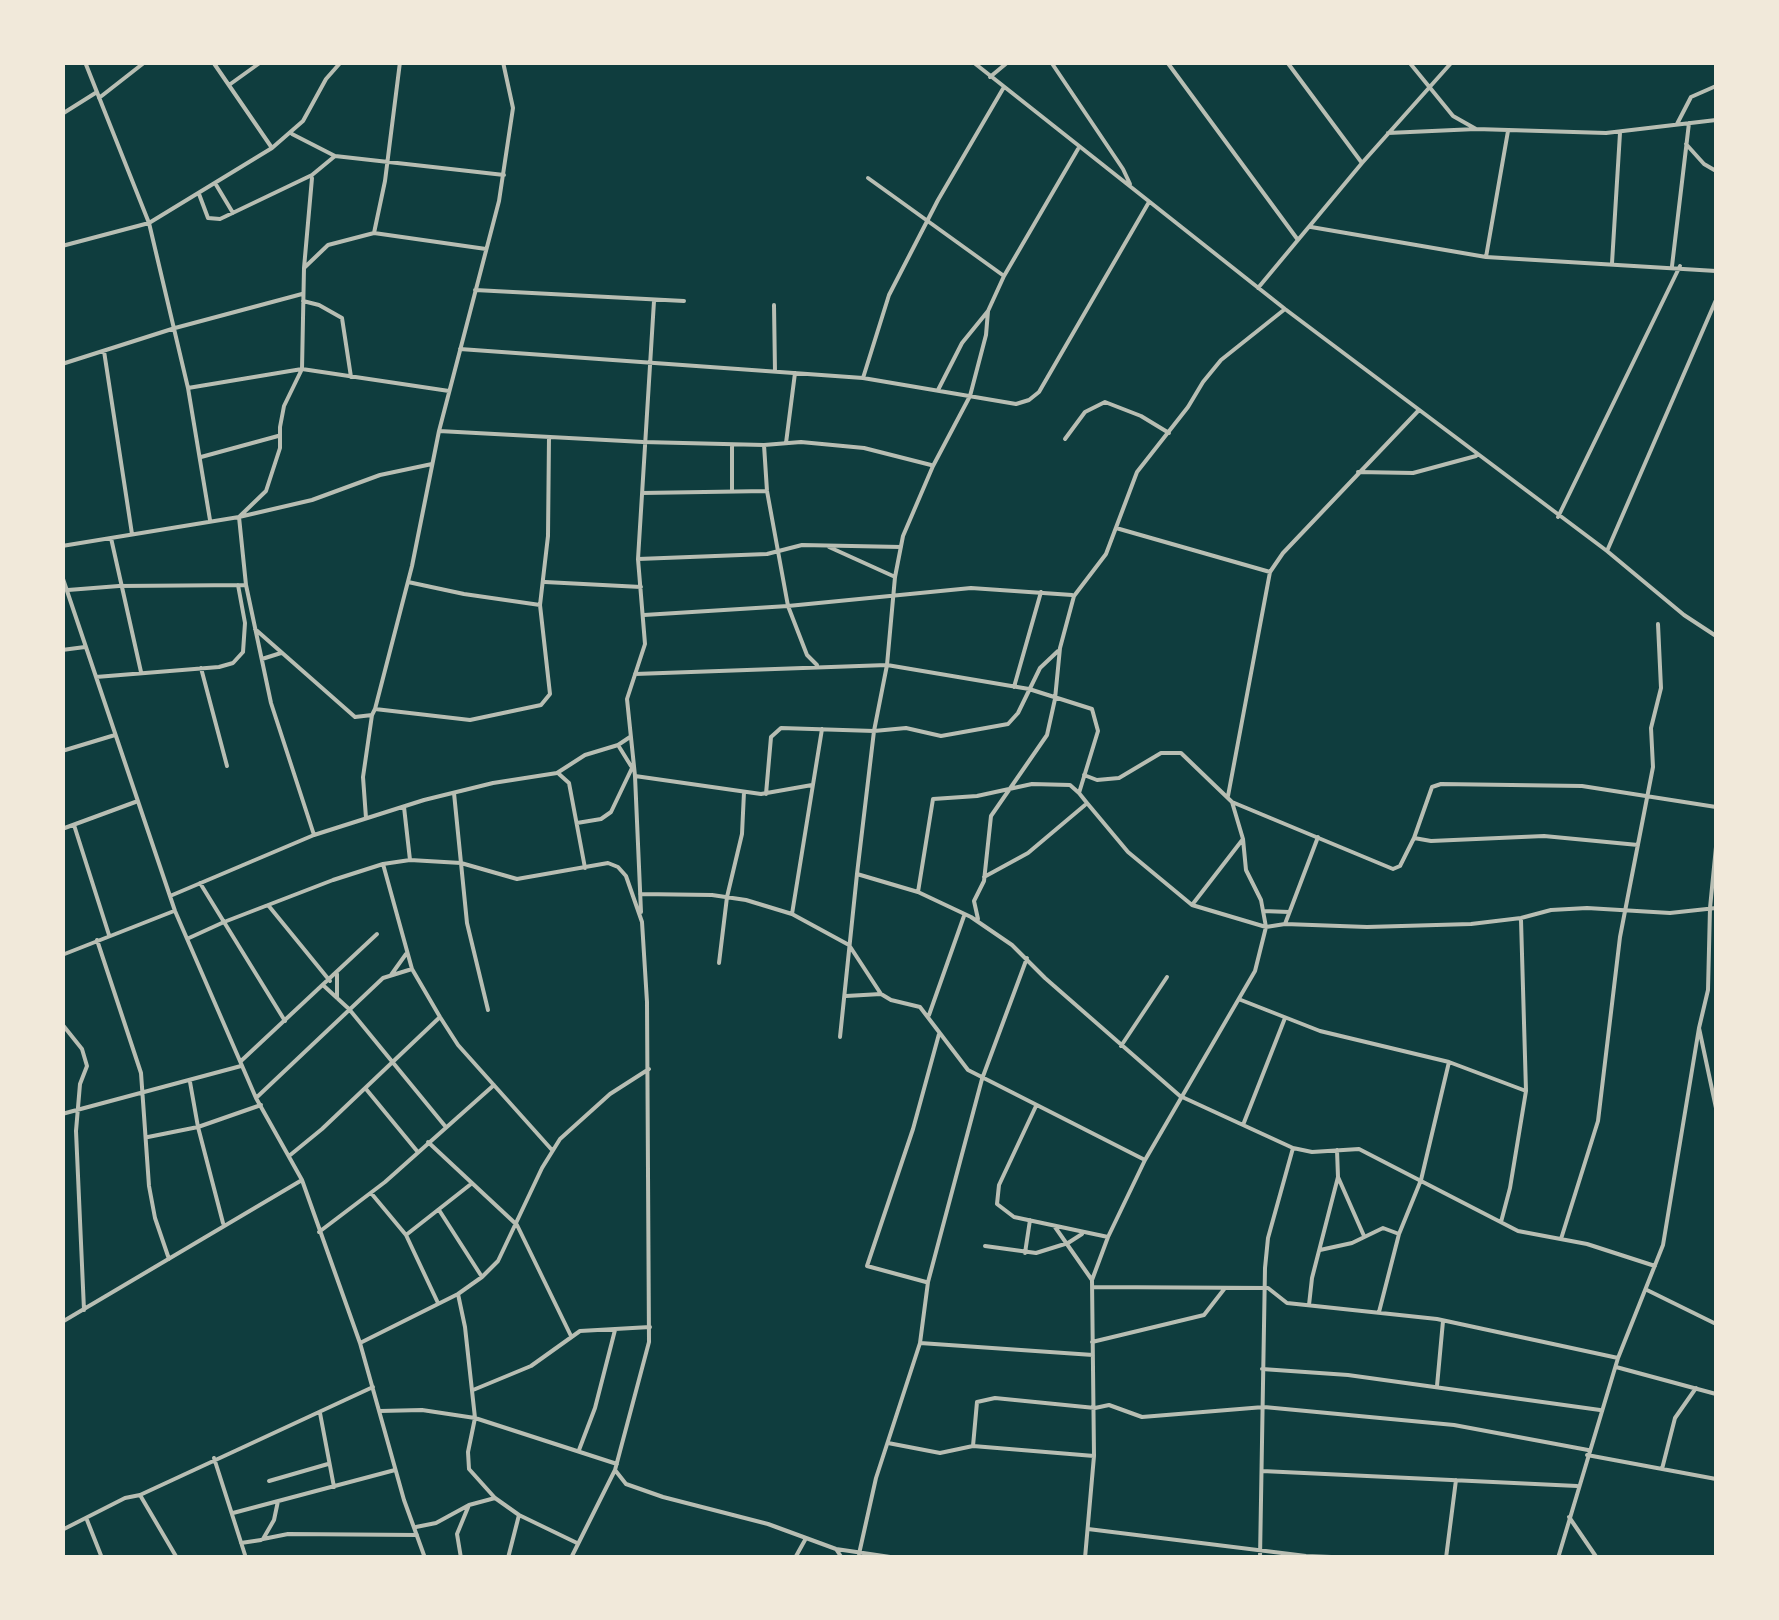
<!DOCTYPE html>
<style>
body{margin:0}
#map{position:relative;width:1779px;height:1620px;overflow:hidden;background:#0f3d3e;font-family:"Roboto Condensed",sans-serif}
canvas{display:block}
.frame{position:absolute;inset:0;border:65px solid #f1e9da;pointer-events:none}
</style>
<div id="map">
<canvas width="1779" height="1620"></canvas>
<div class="frame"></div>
</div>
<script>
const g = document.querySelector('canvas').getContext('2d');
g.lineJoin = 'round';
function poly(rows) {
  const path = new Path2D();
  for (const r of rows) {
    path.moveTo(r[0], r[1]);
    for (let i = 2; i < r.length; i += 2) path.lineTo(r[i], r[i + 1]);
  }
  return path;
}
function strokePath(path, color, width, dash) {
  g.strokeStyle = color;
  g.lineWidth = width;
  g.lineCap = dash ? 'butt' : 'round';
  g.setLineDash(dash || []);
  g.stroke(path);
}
strokePath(poly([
 [85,62,149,223,188,388,210,520],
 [213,62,272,148],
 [973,62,1285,309,1607,551,1684,615,1716,636],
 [1051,62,1123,169,1130,184],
 [1167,62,1298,240],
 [1287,62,1362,163],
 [1409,62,1453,116,1476,129],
 [990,77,1008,62],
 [229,85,261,62],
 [99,98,145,62],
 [62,114,97,92],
 [1677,124,1691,97,1716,86],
 [1388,133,1476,129,1606,133,1716,120],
 [292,134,335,156,504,175],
 [1686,144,1704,164,1716,171],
 [868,178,1004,276],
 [215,183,233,213],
 [199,194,208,218,220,219,312,175,335,156],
 [1311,227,1486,257,1716,271],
 [374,233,385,181,400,62],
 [62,246,149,223,272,148,303,121,326,79,341,62],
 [1486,257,1508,131],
 [1612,263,1620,133],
 [1672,266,1689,123],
 [304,268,312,178],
 [1258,288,1362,163,1452,62],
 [475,290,684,301],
 [303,301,319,305,342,318,351,377],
 [774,305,775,372],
 [460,349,863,378,1016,404,1029,400,1039,392,1149,202],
 [104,351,132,534],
 [62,364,175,328,302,294],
 [863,378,889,295,938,200,1004,87],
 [188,388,302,369,449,391],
 [938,390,962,343,988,311,1004,276,1078,149],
 [439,431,643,442,764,445,801,442,864,448,931,465],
 [1065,439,1085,412,1105,402,1141,416,1169,433],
 [786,443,795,373],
 [764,445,767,491,788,606,807,655,817,665],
 [732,446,732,491],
 [201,457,278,436],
 [1358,472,1413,473,1476,456],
 [642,493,767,491],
 [1558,517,1680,266],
 [1116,528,1270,572],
 [111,538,141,672],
 [62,546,239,517,312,500,380,475,432,464],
 [829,547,893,576],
 [1607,551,1716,300],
 [638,559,767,554,802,545,901,547],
 [62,576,175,911,256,1098,302,1180,360,1343,404,1500,425,1558],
 [408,582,464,594,540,605],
 [545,582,641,587],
 [68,590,119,586,246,585],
 [644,615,788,606,971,588,1072,595],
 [255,629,355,717,372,715,375,709,470,720,541,705,550,694,540,605,548,536,549,437],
 [62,650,85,647],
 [262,659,281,653],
 [201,668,227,766],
 [635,674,887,665,1029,689,1092,709,1098,731,1079,793,1087,803,1128,852,1192,905,1266,927,1285,924,1367,927,1471,924,1521,918,1551,910,1587,908,1670,913,1716,908],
 [96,677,219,667,233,663,243,652,245,623,238,585],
 [1014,687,1041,592],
 [375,709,412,566,439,431,499,201,513,108,503,62],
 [618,745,631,766],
 [62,751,115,735],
 [559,774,569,783,585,868],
 [1084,775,1097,780,1119,778,1161,753,1181,753,1232,802,1243,839,1246,870,1261,900,1266,927,1255,971,1145,1160,1108,1237,1092,1280,1094,1456,1085,1558],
 [635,776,761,794,812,785],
 [454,793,467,923,488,1010],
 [766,794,771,737,781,728,874,731,906,728,941,736,1008,724,1018,713,1040,668,1058,651],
 [1228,796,1270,572,1283,553,1419,410],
 [1232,802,1393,869,1400,866,1414,838,1431,841,1544,836,1638,845],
 [404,807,410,860],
 [366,818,363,777,372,715],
 [577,823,601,819,611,812,632,768],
 [74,825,109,935],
 [62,829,138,801],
 [314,835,271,703,246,585,239,517,266,491,280,448,280,427,284,406,302,369,304,268,328,245,374,233,486,249],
 [1414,838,1432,787,1441,784,1582,786,1716,807],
 [1716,847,1710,908,1708,990,1699,1028,1716,1108],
 [383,864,412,969,440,1017,458,1045,552,1150],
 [857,874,918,892,971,917,1012,945,1045,978,1180,1096,1293,1148,1312,1152,1359,1149,1518,1231,1587,1244,1655,1266],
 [984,877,1028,853,1085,805],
 [200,883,224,922,333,880,383,864,410,860,461,863,517,879,608,863,618,867,626,876,642,922,647,1002,649,1342,615,1470,571,1558],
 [918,892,933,799,977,796,1032,784,1070,785,1079,793],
 [640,894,712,895,746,900,792,914,849,945,881,994,891,1000,920,1007,968,1070,1145,1160],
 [170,896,314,835,424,800,493,783,557,773,585,755,618,745,630,737],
 [268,905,330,981],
 [1192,905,1243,839],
 [1263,911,1289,912],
 [641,912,635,776,627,699,645,644,638,559,654,301],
 [792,914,822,729],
 [978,919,974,901,984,881,991,816,1047,735,1055,699,1060,648,1074,596,1106,554,1137,472,1188,407,1203,382,1221,360,1285,309],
 [1285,924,1318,837],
 [189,938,224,922,285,1021],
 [97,940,141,1073,149,1186,155,1218,169,1259],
 [62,955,174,911],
 [719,963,727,897,742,834,744,792],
 [337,974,337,998],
 [391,975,406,954],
 [324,986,349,1009,445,1126],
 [846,996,881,994],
 [1241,1000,1320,1031,1449,1062,1526,1091],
 [929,1015,964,916],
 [62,1024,82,1049,87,1066,80,1084,76,1131,84,1310],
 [840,1037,857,874,874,731,887,665,895,577,903,536,933,466,970,396,986,335,988,311],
 [1121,1046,1167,977],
 [241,1061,377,934],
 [190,1082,198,1127,223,1223],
 [366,1089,417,1151],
 [256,1098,383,978,412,969],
 [1036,1106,999,1185,997,1204,1014,1217,1108,1237],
 [62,1114,241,1066],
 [1243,1125,1285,1018],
 [148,1137,198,1127,261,1105],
 [428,1142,517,1225,571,1336],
 [289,1156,322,1129,440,1017],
 [1338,1177,1364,1236],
 [371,1193,406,1235,438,1303],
 [439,1210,482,1277],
 [1501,1222,1510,1188,1526,1091,1521,920],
 [1055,1227,1092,1280],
 [319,1232,385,1182,494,1085],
 [406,1235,471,1184],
 [1561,1239,1598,1121,1620,937,1653,767,1651,728,1661,688,1658,624],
 [985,1246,1036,1253,1068,1243,1082,1234],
 [1320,1250,1352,1243,1383,1228,1399,1234],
 [1025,1253,1030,1220],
 [926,1282,867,1266,913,1129,939,1034],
 [1093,1287,1268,1288,1287,1303,1437,1319,1618,1358],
 [1647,1290,1716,1324],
 [458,1294,465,1327,475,1418,468,1452,469,1469,495,1498,519,1515,577,1543],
 [1309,1305,1312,1278,1338,1177,1337,1150],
 [1379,1312,1399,1234,1421,1180,1449,1062],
 [62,1322,302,1180],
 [362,1342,458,1294,482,1277,498,1261,542,1168,560,1139,610,1094,649,1069],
 [1092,1342,1204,1315,1225,1288],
 [920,1343,1093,1355],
 [1616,1367,1716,1394],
 [1262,1369,1348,1375,1600,1410],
 [1437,1386,1443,1321],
 [473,1390,531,1366,580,1331,650,1327],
 [380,1411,422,1410,475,1418,617,1464],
 [320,1413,334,1487],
 [888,1443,940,1453,973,1446,1094,1456],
 [973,1446,977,1402,995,1398,1095,1408,1109,1405,1142,1417,1264,1407,1454,1425,1588,1450],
 [579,1450,595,1408,615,1330],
 [1587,1455,1716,1479],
 [214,1458,246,1558],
 [1662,1469,1675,1418,1696,1388],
 [615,1470,626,1484,663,1497,768,1524,836,1549,897,1558],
 [1262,1471,1577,1486],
 [269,1481,328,1464],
 [140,1495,177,1558],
 [278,1501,274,1520,263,1539,288,1534,417,1535],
 [233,1513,395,1470],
 [1569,1517,1597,1558],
 [87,1520,102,1558],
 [416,1527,436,1523,469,1505,495,1498],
 [1088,1529,1306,1556,1357,1558],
 [62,1530,125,1498,140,1495,373,1387],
 [241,1543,261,1540],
 [836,1549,842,1558],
 [859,1554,876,1478,920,1343,928,1282,982,1079,1027,958],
 [461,1558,457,1534,469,1505],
 [508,1558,519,1515],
 [795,1558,805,1540],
 [1260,1558,1265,1268,1268,1238,1293,1148],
 [1446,1558,1456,1480],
 [1558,1558,1618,1358,1663,1245,1699,1028]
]), '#b8beb3', 4);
</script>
